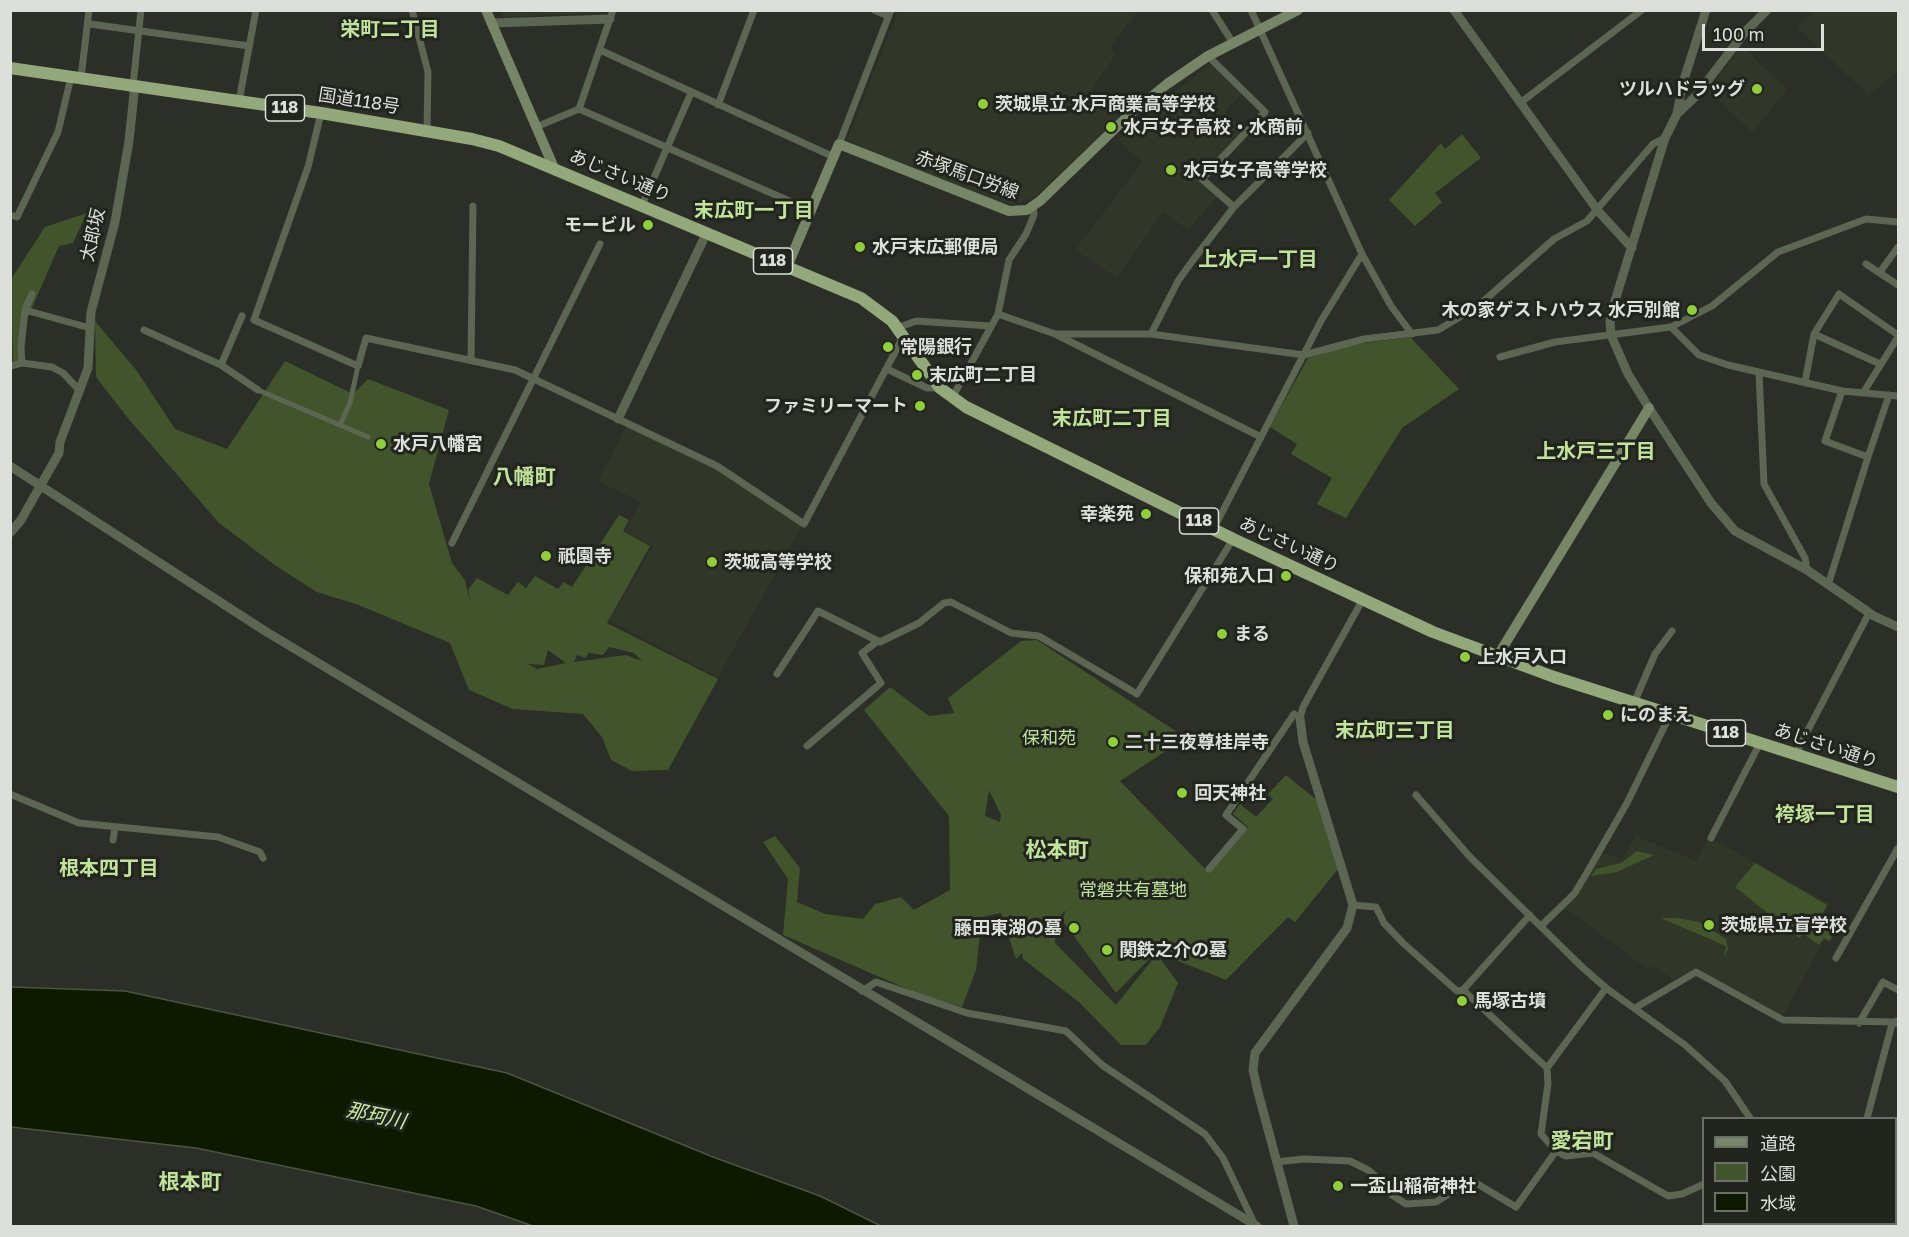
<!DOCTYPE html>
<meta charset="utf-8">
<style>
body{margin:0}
#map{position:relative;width:1909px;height:1237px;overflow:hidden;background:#2b2f27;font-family:"Golos Text","Noto Sans JP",sans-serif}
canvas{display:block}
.frame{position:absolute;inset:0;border:12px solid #dcdfda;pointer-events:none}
.legend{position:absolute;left:1702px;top:1117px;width:195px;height:108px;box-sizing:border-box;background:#21251d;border:2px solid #6c6f69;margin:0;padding:8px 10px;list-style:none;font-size:18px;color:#dcdfda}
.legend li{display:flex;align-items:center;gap:12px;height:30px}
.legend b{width:30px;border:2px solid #6c6f69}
.scale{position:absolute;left:1702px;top:24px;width:122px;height:27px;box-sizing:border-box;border:3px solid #dcdfda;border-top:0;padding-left:8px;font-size:18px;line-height:21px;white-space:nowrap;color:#dcdfda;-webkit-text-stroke:4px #21251d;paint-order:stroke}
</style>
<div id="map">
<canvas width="1909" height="1237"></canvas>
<div class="frame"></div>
<ul class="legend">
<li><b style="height:8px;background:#768667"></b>道路</li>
<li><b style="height:16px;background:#41542c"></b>公園</li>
<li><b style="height:16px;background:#0d1a00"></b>水域</li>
</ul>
<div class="scale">100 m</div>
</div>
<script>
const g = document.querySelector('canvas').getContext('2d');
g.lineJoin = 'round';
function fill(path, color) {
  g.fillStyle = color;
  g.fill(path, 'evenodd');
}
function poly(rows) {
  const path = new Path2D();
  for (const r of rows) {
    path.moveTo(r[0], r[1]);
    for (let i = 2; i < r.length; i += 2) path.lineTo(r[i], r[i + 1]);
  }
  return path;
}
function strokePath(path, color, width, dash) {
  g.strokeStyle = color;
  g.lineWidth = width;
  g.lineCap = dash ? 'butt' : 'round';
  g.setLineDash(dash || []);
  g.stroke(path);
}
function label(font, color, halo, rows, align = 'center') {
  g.font = font + ' "Golos Text","Noto Sans JP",sans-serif';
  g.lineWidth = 6;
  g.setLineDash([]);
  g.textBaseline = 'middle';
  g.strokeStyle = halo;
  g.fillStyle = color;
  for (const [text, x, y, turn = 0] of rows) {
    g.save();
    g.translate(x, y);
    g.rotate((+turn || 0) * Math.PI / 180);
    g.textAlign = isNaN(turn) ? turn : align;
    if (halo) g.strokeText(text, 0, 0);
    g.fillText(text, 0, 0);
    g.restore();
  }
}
fill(poly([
 [500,11,607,11,606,13,503,17],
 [898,11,1138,11,1110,48,1116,54,1091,91,1119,117,1035,197,1014,204,989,199,847,140],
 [1814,11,1898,11,1898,71,1868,95,1797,27],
 [1740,48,1746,50,1787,89,1753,133,1709,91],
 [1212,64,1243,93,1225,111,1244,131,1199,179,1218,196,1188,230,1163,212,1117,278,1075,250,1142,162,1118,140,1150,109],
 [627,425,716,469,802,526,718,677,609,621,653,547,625,530,641,502,598,481],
 [1636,836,1696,861,1709,837,1830,904,1821,920,1838,929,1830,943,1824,940,1783,1016,1696,968,1674,980,1654,966,1649,970,1565,908,1576,895,1602,852,1621,860]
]), '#303729');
fill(poly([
 [1462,134,1481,158,1435,193,1442,202,1415,226,1389,200,1441,143,1445,149],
 [87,213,73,243,59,246,20,335,21,362,13,364,11,279,45,227],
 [95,321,137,371,175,429,227,449,285,361,353,394,368,379,449,410,429,484,452,563,465,580,471,606,468,590,477,578,508,595,518,582,526,588,535,576,558,589,564,582,572,587,619,515,629,520,623,531,650,546,607,623,718,679,668,770,632,771,611,760,602,737,583,714,513,709,469,690,450,643,356,604,317,592,276,566,219,523,127,417,96,377],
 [609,647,634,653,642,661,626,655,574,662,577,655,585,658,589,653,603,655],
 [548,650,566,663,537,669,528,664,544,665],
 [1410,337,1459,389,1402,428,1346,518,1317,504,1332,478,1291,454,1297,444,1270,427,1308,358,1350,345],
 [1037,640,1186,738,1120,781,1208,872,1248,827,1233,814,1240,804,1256,817,1273,799,1268,794,1286,775,1318,801,1339,868,1295,922,1288,917,1226,980,1156,952,1116,993,1062,920,1066,910,1056,920,1055,943,1116,1005,1157,954,1178,983,1160,1027,1146,1045,1121,1045,1080,1003,1023,959,1022,953,1016,959,1001,913,982,917,976,970,962,1007,919,994,783,935,788,879,763,842,775,836,800,868,797,902,825,914,863,919,875,904,901,897,914,910,950,890,949,816,864,710,890,687,929,716,954,713,948,698,1021,641],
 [989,790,1001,815,1000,822,985,816],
 [1637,851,1654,855,1617,872,1591,876,1596,869,1621,863],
 [1755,863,1827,905,1819,920,1836,929,1829,941,1824,938,1819,945,1804,934,1799,938,1735,887],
 [1677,918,1699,922,1726,939,1728,948,1724,958,1726,946,1661,918]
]), '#41542c');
const water = poly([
 [11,987,125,991,507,1073,713,1157,820,1196,881,1226,533,1226,476,1206,196,1148,11,1127,11,987]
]);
fill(water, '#0d1a00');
strokePath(water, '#4b5541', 1.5);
strokePath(poly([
 [258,390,368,437],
 [340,425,350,403,358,366]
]), '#5c6653', 5);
strokePath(poly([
 [412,10,428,72,427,131],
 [874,10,888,16],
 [1212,10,1233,43],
 [1251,10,1362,254,1391,306,1412,334],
 [90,24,249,46],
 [600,50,834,157],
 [1208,56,1265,112,1202,179,1234,207],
 [81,78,89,10],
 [133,86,141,10],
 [239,101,256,10],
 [1520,103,1642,10],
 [718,105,754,10],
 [579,109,810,210],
 [321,113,308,167,254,320,358,366,366,338,515,370,717,466,804,524,903,337],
 [536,127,579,109,613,10],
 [839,144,891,10],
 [642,205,691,93],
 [10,215,17,217,58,132,71,77],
 [1866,264,1898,285],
 [1880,272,1898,247],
 [25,310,90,328],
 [998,314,1055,334,1151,334,1304,355,1364,339,1438,330,1478,306,1554,239,1587,221,1653,144,1665,138],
 [1671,327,1699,355,1728,365,1842,391,1898,396],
 [897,328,916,321,990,326],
 [144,330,221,365,258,390],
 [1151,334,1178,281,1193,260,1234,207,1308,133],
 [1814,334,1880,364],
 [1057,335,1261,437],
 [1500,357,1555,342,1671,327,1712,306,1778,252,1866,219,1898,222],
 [471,360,473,206],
 [22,363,21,348,25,310,32,294],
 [221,365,242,316],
 [10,366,22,363,52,367,63,373,80,391],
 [887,369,927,388,940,388],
 [1759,372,1764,484,1805,558,1807,570],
 [1805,382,1814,334,1839,294,1898,335],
 [1863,393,1898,337],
 [952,398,998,314,1009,260,1026,234,1034,215,1033,207],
 [1868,457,1889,395],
 [1214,528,1321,321,1362,254],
 [452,543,600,244],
 [1828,585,1868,457,1825,441,1842,391],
 [777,674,818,611,880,642,919,623,944,603,951,602,1011,633,1039,636,1137,694,1233,539],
 [1634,703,1655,654,1672,631],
 [1300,718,1303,707,1363,599],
 [807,746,881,683,862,653,878,641],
 [1795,755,1869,613],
 [10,794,79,823,218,837,260,852,263,858],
 [1416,795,1470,857,1582,967,1606,988,1685,1045,1725,1081,1750,1118],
 [1711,838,1760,743],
 [113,840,115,827],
 [1209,869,1243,829,1226,815,1294,714],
 [1353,905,1376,907,1384,923,1403,943,1457,991,1463,990,1547,1068,1606,988],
 [1541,926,1574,894,1585,876,1627,803,1670,715],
 [1836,958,1898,848],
 [1463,990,1530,915],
 [862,991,876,982,967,1013,1066,1031,1102,1065,1205,1134,1223,1158,1255,1225],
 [1635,1008,1696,972,1783,1020,1897,1022],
 [1859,1023,1883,982,1898,990],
 [1547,1068,1548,1084,1541,1134,1556,1151,1566,1156,1593,1153,1668,1196,1682,1194,1704,1184],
 [1867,1118,1892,1024],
 [1276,1162,1304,1159,1350,1161,1368,1170,1384,1183,1392,1195,1406,1204,1436,1202,1471,1180,1516,1207,1556,1151],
 [1778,1226,1778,1224],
 [1841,1226,1842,1224]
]), '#5c6653', 7);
strokePath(poly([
 [1454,10,1598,211,1632,248],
 [1706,10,1682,86,1677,114,1665,138,1614,304,1610,321,1611,335,1628,374,1649,408,1711,503,1735,531,1807,570,1874,616,1898,627],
 [492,23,610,19],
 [1677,114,1696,96,1745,32,1767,10],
 [618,419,707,232],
 [10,466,265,631,1257,1226],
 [10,533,21,520,59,453,60,442,88,368,91,312,115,222,129,141,134,94,133,86],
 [1897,1022,1898,1023],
 [1294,1226,1258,1092,1253,1070,1255,1053,1347,928,1353,905,1303,742,1300,718]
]), '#5c6653', 9);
strokePath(poly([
 [486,10,554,168],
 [787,267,839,144,1009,211,1027,210,1040,201,1129,115,1167,84,1208,56,1298,10],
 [1497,657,1649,408]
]), '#768667', 10);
strokePath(poly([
 [10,68,321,113,472,139,499,146,861,298,892,321,940,388,966,407,1233,539,1433,632,1554,677,1898,787]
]), '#93a97c', 12);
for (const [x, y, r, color] of [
 [1757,89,6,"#92cd3e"],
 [983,104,6,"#92cd3e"],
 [1111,127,6,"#92cd3e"],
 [1171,170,6,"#92cd3e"],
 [648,225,6,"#92cd3e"],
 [860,247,6,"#92cd3e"],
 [1692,310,6,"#92cd3e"],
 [888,347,6,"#92cd3e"],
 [917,375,6,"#92cd3e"],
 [920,406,6,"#92cd3e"],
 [381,444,6,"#92cd3e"],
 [1146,514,6,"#92cd3e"],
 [546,556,6,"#92cd3e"],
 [712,562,6,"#92cd3e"],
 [1286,576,6,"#92cd3e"],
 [1222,634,6,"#92cd3e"],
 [1465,657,6,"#92cd3e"],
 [1608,715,6,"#92cd3e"],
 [1113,742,6,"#92cd3e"],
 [1182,793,6,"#92cd3e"],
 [1709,925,6,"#92cd3e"],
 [1074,928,6,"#92cd3e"],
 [1107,950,6,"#92cd3e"],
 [1462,1001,6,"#92cd3e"],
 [1338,1186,6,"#92cd3e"]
]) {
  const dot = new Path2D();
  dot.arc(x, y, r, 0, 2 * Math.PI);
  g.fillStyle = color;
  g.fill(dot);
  strokePath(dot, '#21251d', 2);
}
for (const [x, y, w] of [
 [285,108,39],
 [773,261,39],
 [1199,521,39],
 [1726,733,39]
]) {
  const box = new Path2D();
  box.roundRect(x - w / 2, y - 13, w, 26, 4.5);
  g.fillStyle = '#21251d';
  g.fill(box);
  strokePath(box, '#dcdfda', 1.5);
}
label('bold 16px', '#dcdfda', null, [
 ["118",285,108],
 ["118",773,261],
 ["118",1199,521],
 ["118",1726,733]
]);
label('bold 18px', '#dcdfda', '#21251d', [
 ["ツルハドラッグ",1745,89,"right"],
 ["茨城県立 水戸商業高等学校",995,104],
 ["水戸女子高校・水商前",1123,127],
 ["水戸女子高等学校",1183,170],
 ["モービル",636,225,"right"],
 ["水戸末広郵便局",872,247],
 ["木の家ゲストハウス 水戸別館",1680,310,"right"],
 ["常陽銀行",900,347],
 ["末広町二丁目",929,375],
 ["ファミリーマート",908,406,"right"],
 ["水戸八幡宮",393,444],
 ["幸楽苑",1134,514,"right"],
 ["祇園寺",558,556],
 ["茨城高等学校",724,562],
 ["保和苑入口",1274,576,"right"],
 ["まる",1234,634],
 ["上水戸入口",1477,657],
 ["にのまえ",1620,715],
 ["二十三夜尊桂岸寺",1125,742],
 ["回天神社",1194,793],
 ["茨城県立盲学校",1721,925],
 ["藤田東湖の墓",1062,928,"right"],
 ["関鉄之介の墓",1119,950],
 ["馬塚古墳",1474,1001],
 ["一盃山稲荷神社",1350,1186]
], 'left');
label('18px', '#dcdfda', '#21251d', [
 ["国道118号",359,101,9],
 ["赤塚馬口労線",967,175,20],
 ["あじさい通り",620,176,23],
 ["太郎坂",93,235,-77],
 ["あじさい通り",1289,545,25],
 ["あじさい通り",1826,746,18]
]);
label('18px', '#c0e49b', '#21251d', [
 ["保和苑",1049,738],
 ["常磐共有墓地",1133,890]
]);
label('bold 20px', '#c1e39c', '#21251d', [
 ["栄町二丁目",390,30],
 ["末広町一丁目",754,211],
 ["上水戸一丁目",1258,260],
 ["末広町二丁目",1112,419],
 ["上水戸三丁目",1596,452],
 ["末広町三丁目",1395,731],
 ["袴塚一丁目",1825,815],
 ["根本四丁目",109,869]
]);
label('italic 20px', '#c7eaa1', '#21251d', [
 ["那珂川",376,1116,12]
]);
label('bold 21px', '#c1e39c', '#21251d', [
 ["八幡町",524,477],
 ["松本町",1057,850],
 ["愛宕町",1582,1141],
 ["根本町",190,1182]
]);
</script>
